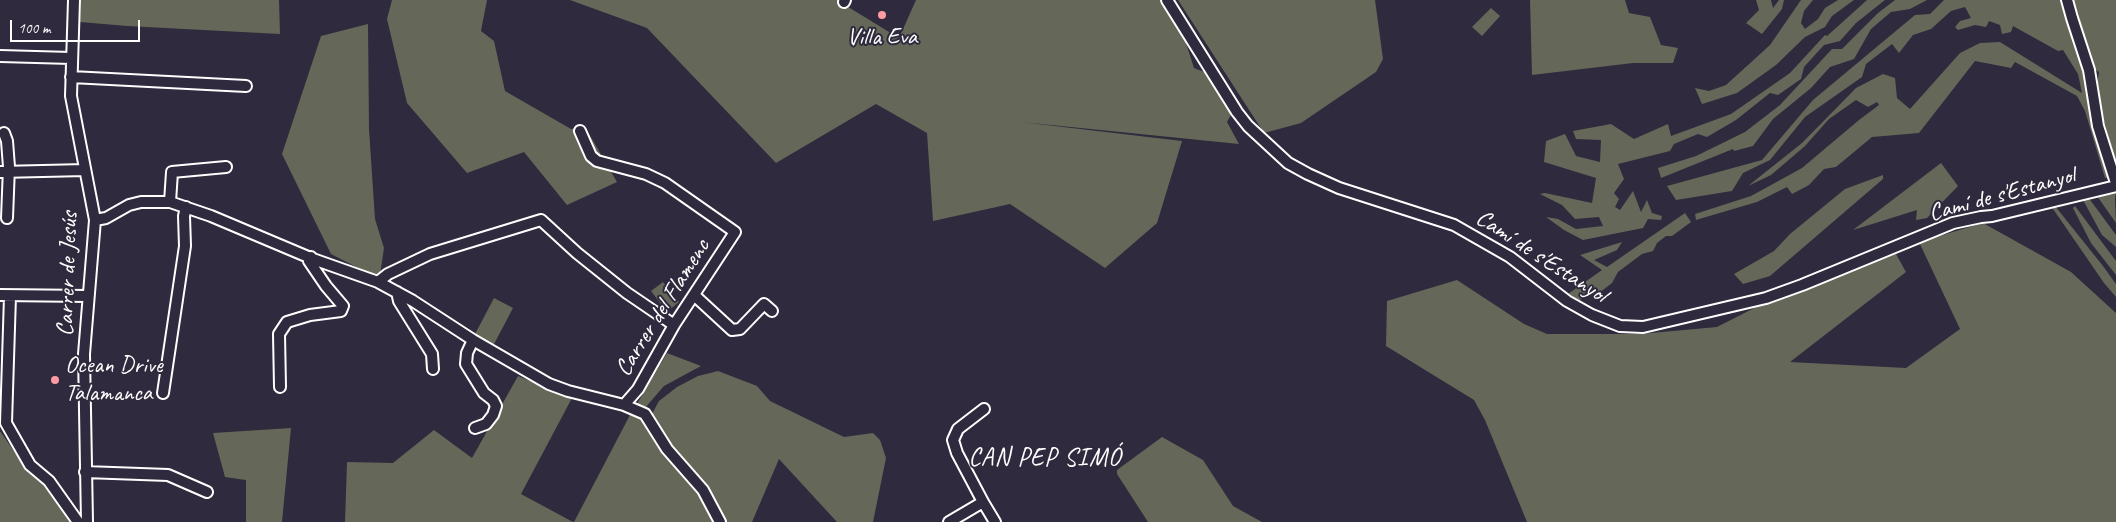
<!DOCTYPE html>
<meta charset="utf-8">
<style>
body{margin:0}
#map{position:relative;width:2116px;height:522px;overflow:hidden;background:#2f2a3d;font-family:Caveat,sans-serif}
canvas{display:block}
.scale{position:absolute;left:10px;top:20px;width:130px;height:22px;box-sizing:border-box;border:2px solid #fff;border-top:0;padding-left:6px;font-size:15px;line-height:18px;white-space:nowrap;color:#fff;-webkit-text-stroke:4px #2f2a3d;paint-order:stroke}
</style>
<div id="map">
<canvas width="2116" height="522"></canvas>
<div class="scale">100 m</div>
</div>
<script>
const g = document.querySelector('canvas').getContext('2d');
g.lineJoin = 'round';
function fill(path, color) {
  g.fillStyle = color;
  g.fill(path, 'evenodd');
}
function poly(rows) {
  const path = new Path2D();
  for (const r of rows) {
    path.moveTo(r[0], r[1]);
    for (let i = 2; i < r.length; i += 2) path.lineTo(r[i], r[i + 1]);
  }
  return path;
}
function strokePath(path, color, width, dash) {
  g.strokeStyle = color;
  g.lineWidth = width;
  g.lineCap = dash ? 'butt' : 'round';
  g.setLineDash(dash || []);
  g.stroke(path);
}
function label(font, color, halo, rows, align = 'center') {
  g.font = font + ' Caveat,sans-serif';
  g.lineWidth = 4;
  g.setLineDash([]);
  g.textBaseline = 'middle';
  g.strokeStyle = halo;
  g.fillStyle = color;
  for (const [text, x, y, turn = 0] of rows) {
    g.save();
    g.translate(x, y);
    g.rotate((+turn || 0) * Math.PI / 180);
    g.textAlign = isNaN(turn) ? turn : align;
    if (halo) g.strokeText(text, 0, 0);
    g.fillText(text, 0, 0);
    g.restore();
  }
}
fill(poly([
 [81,0,279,0,280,34,127,26,80,22],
 [392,0,487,0,481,31,494,41,505,91,571,129,585,127,617,182,567,205,524,152,467,173,407,103,387,19],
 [570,0,841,0,840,2,899,38,916,0,1161,0,1185,40,1194,68,1207,73,1232,113,1227,122,1239,144,1021,122,1182,141,1157,223,1105,268,1010,204,933,221,927,133,876,104,776,163,647,28],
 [1178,0,1375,0,1383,59,1376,72,1301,123,1264,133],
 [1530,0,1625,0,1629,13,1650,17,1661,45,1678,48,1673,63,1633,63,1532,75],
 [1756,0,1771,0,1773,8,1779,0,1784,0,1782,9,1762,34,1746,23,1759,10],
 [1801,0,1813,0,1804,11,1801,23,1805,29,1818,19,1825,8,1838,0,1854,0,1832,16,1825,27,1805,37,1776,65,1737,93,1702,104,1695,88,1709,91,1726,85,1770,45],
 [1867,0,1885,0,1856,23,1840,41,1824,45,1804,67,1801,79,1778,95,1770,93,1736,120,1707,137,1698,134,1674,144,1670,151,1618,164,1624,179,1614,193,1619,199,1615,207,1620,210,1633,191,1641,212,1647,200,1652,213,1662,216,1661,220,1648,219,1643,228,1583,240,1564,230,1546,217,1558,219,1576,229,1603,226,1599,217,1575,219,1562,205,1540,194,1545,193,1592,203,1596,178,1544,162,1546,141,1565,134,1576,156,1600,162,1601,140,1576,139,1573,131,1611,124,1634,139,1668,124,1671,136,1731,114,1790,73,1825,35,1827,36],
 [1895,0,1927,0,1910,9,1891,12,1871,29,1854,59,1830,67,1811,88,1773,119,1753,146,1734,151,1733,149,1661,178,1658,168,1696,156,1745,132,1780,105,1832,49,1842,49,1878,13],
 [1944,0,2116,0,2116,165,2096,91,2099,72,2085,63,2112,178,2105,178,2085,111,2077,96,2015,62,2011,68,1975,61,1919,133,1872,137,1836,167,1824,169,1809,185,1792,194,1787,187,1757,202,1696,220,1695,214,1751,196,1802,168,1859,120,1879,105,1877,102,1868,107,1856,100,1829,119,1805,146,1771,175,1748,186,1802,143,1856,88,1883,74,1895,78,1897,98,1910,109,1960,53,1980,43,2000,42,2082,93,2078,74,2063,50,2058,51,2013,26,2011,32,2002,34,2000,25,1989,21,1986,27,1975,25,1958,30,1955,27,1960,21,1971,18,1965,7,1951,11,1931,29,1913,35,1899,53,1892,44,1866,64,1862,77,1805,117,1770,160,1743,173,1732,191,1676,200,1667,186,1762,160,1813,100,1915,15,1930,14],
 [1491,8,1500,16,1482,36,1472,27],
 [368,24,369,129,375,219,384,248,380,275,366,272,331,254,282,154,321,36],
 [1941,163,1958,186,1927,218,1916,220,1917,210,1853,230],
 [1883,175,1883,179,1770,276,1743,284,1734,274,1774,251,1790,234,1845,189],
 [2116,190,2115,199,2116,223,2097,196],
 [2088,197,2116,235,2116,247,2102,235,2082,198],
 [2051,206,2055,206,2103,266,2116,284,2116,297,2104,283],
 [2075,206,2116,261,2116,275,2091,243,2073,208],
 [1685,213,1691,222,1672,236,1666,236,1657,243,1653,251,1642,254,1618,272,1612,283,1599,293,1579,300,1568,294,1602,270,1580,255,1622,242,1617,250,1594,260,1607,267],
 [1983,223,2071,272,2116,313,2116,522,1527,522,1485,420,1474,400,1386,346,1387,301,1457,280,1524,324,1547,334,1640,334,1717,327,1766,302,1896,254,1906,272,1790,362,1906,368,1960,329,1919,242],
 [663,282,679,302,667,312,651,291],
 [494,298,513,308,493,346,474,336],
 [667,353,701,366,664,386,645,408,637,404],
 [718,371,757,386,770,401,844,437,873,433,880,440,886,458,873,522,837,522,779,459,752,522,726,522,706,484,673,451,652,414,659,401,677,387,698,376],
 [518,376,572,398,521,494,573,522,345,522,347,462,393,463,434,430,472,458],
 [631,413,644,420,660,448,690,481,706,503,715,522,574,522],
 [291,428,282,522,246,522,246,480,225,477,213,433],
 [0,431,28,471,45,484,69,522,0,522],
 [1162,437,1203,460,1233,506,1262,522,1148,522,1117,474,1117,470]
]), '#656759');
const minor = poly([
 [74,0,71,96,95,220,84,354,87,522],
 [1167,0,1237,112,1248,126,1288,163,1308,174,1339,188,1454,225,1510,257,1567,301,1592,315,1620,326,1643,327,1766,298,1802,285,1953,223,1981,217,1992,216,2116,186],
 [2067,0,2072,18,2089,70,2098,126,2116,183],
 [844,2,845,0],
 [0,56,71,58],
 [71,77,246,86],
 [580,131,591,156,597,161,646,174,665,183,735,232,674,325,638,389,624,405],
 [4,133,7,141,9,167,7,218],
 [0,172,85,170],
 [170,202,172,172,226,167],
 [95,220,106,218,129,205,141,202,170,202,211,216,313,259,378,282,413,301,473,340,549,384,568,391,624,405,645,414,667,449,703,490,720,522],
 [378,282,388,274,430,254,541,220,577,253,627,293,674,325],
 [397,292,399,301,432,354,433,369],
 [0,295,88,296],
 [694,295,732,330,740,329,764,304,772,311],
 [10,296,6,423,30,465,49,481,78,522],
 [473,340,467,353,466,364,484,393,493,400,496,406,493,415,486,424,475,428],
 [280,387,279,334,287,322,310,315,341,311,343,306,326,286,309,261,311,257],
 [163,393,185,246,184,216,186,207],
 [85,472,168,475,207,492],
 [983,502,957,453,953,440,958,429,984,409],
 [949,522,983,502,995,522]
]);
strokePath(minor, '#fff', 14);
strokePath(minor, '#2f2a3d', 10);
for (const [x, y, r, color] of [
 [882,15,5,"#ff9aa2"],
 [55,380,5,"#ff9aa2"]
]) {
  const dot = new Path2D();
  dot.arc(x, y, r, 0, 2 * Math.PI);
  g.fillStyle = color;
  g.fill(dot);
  strokePath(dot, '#2f2a3d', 2);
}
label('24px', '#fff', '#2f2a3d', [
 ["Villa Eva",882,38],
 ["Ocean Drive",65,366,"left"],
 ["Talamanca",65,394,"left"]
]);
label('24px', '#fff', '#2f2a3d', [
 ["Camí de s'Estanyol",2002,195,-15],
 ["Camí de s'Estanyol",1541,257,33],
 ["Carrer de Jesús",68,274,-88],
 ["Carrer del Flamenc",663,308,-58]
]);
g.letterSpacing = '1px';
label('25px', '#fff', '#2f2a3d', [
 ["CAN PEP SIMÓ",1045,458]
]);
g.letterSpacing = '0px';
</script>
